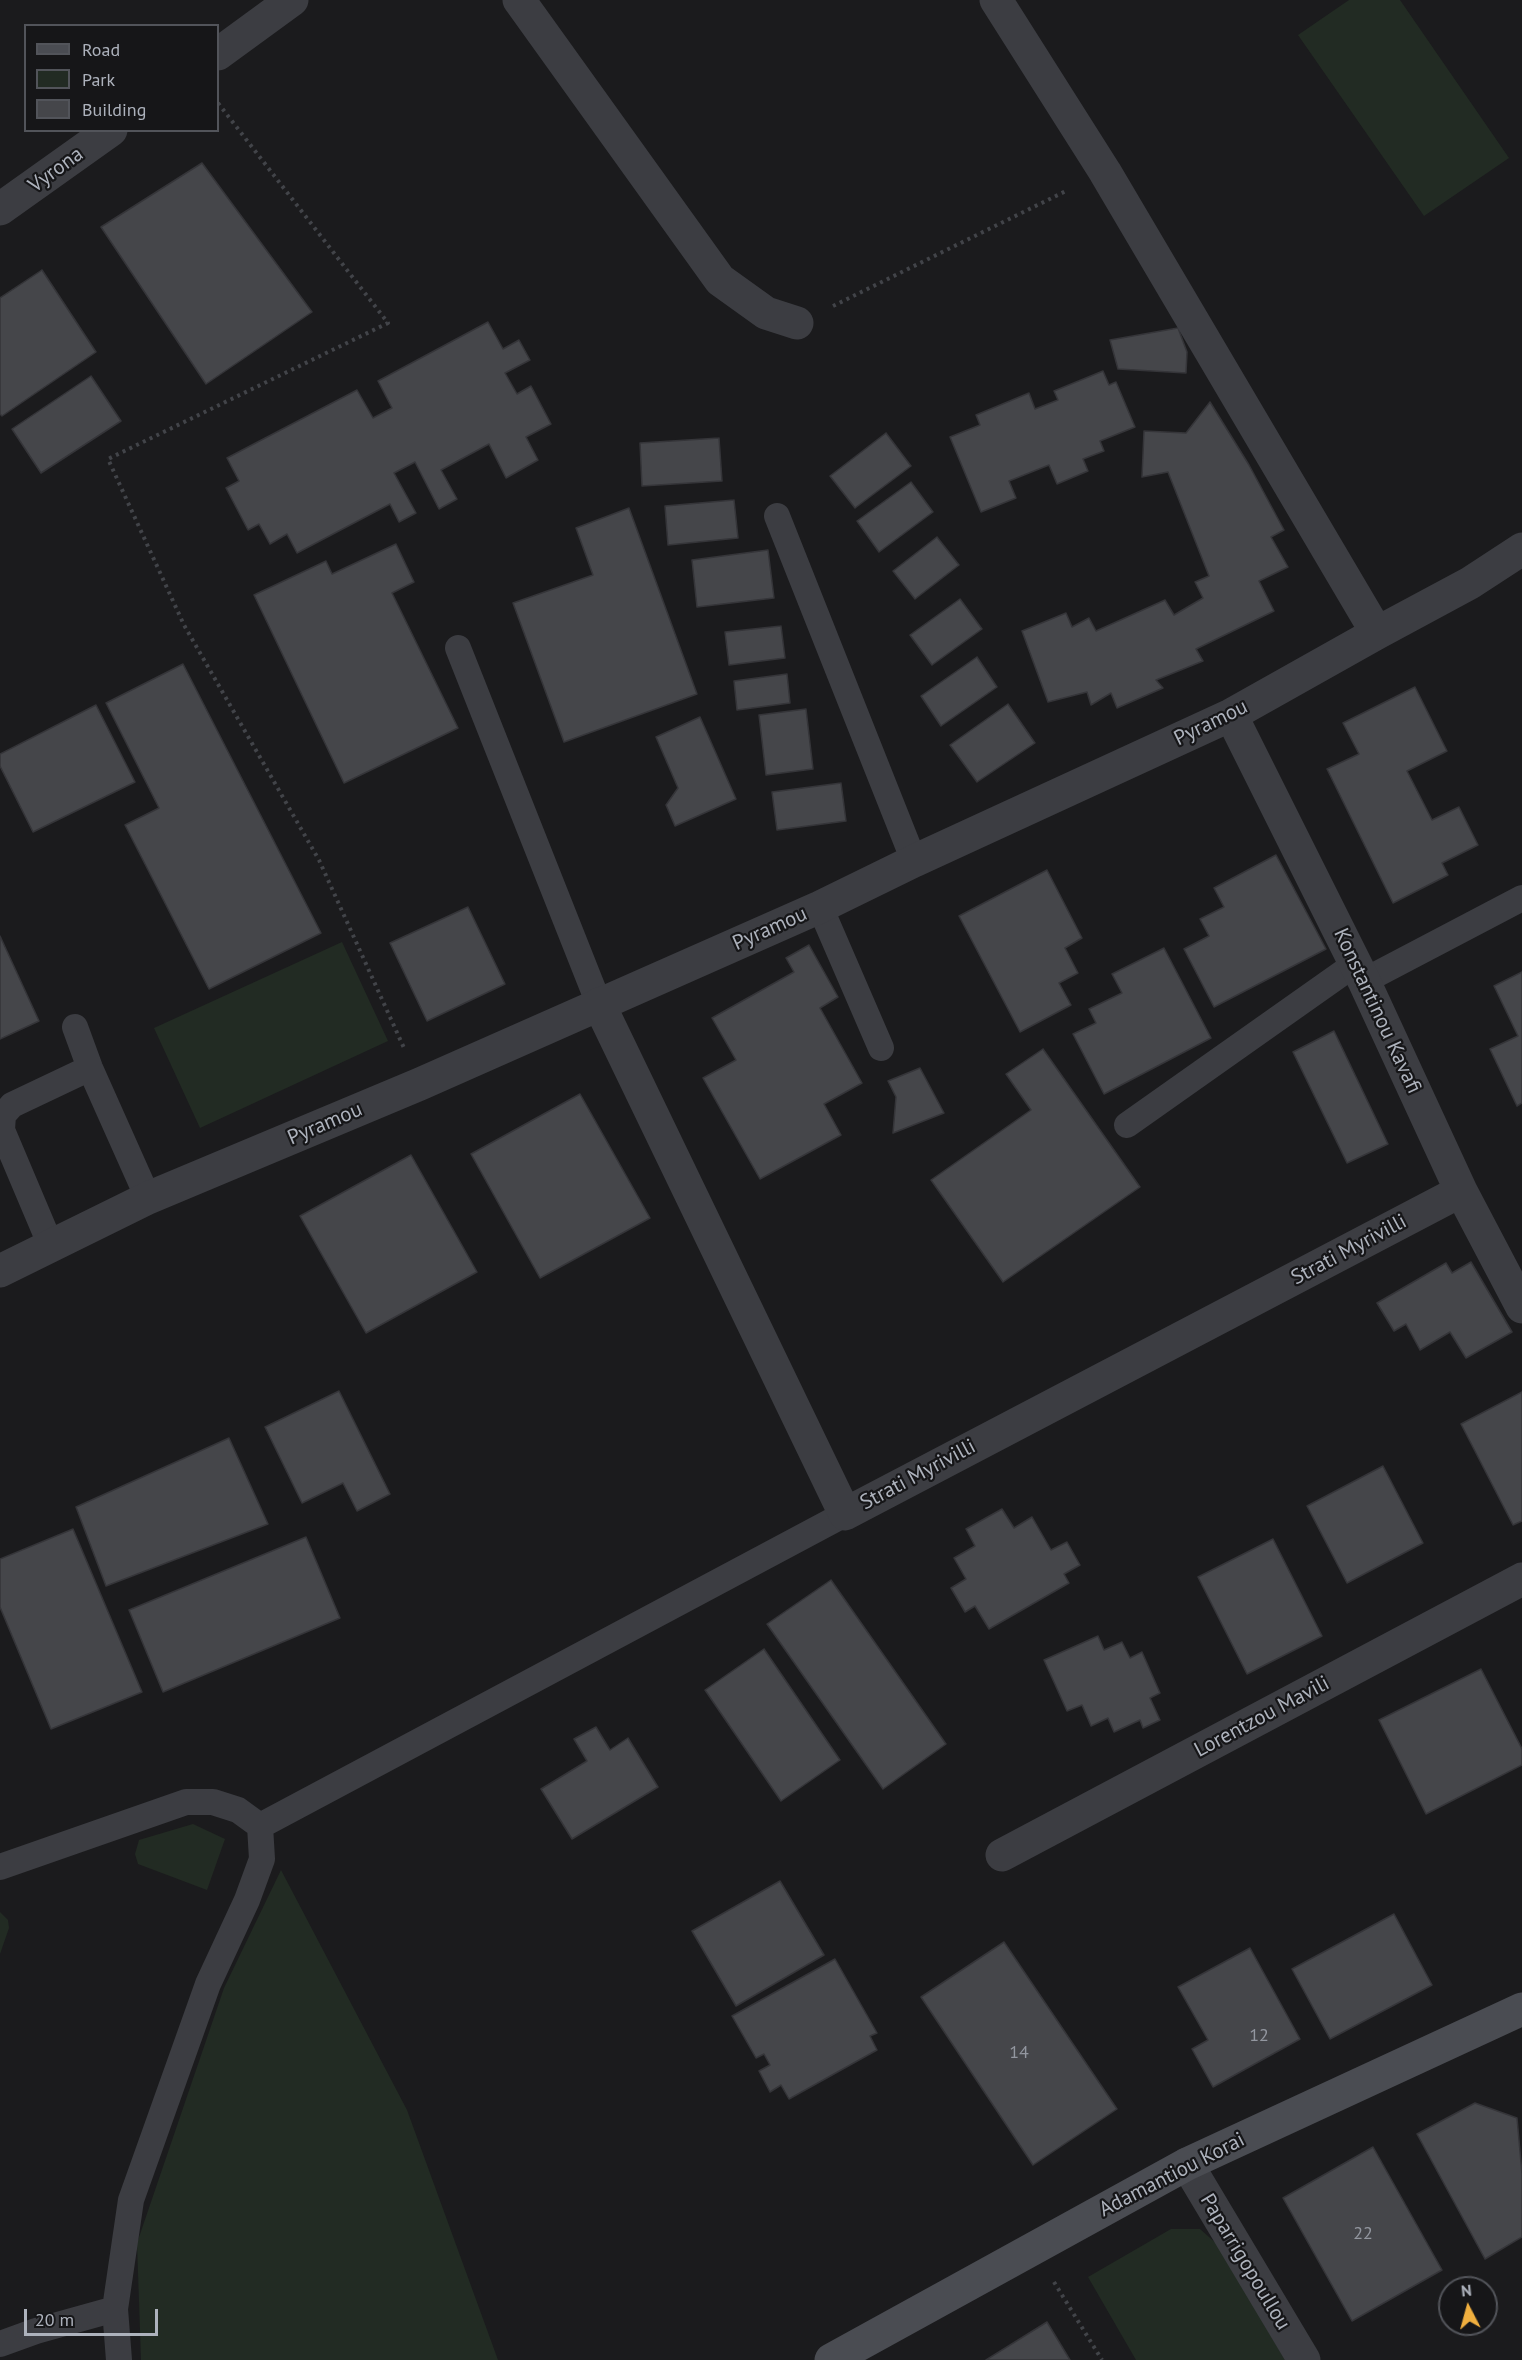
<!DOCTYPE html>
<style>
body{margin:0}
#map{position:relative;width:1522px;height:2360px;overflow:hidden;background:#1b1b1d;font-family:"PT Sans",sans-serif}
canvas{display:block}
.legend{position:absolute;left:24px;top:24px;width:195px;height:108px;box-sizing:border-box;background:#161618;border:2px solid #52545a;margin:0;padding:8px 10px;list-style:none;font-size:18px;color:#adb2bc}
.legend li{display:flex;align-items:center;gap:12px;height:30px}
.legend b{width:30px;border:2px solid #52545a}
.north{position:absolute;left:1438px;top:2276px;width:60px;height:60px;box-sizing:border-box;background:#161618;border:2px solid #52545a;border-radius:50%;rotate:354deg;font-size:16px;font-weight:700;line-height:24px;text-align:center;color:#adb2bc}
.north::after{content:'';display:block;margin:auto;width:21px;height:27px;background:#f0af3f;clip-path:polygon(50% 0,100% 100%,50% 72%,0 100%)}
.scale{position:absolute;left:24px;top:2309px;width:134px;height:27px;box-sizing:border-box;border:3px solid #adb2bc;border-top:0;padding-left:8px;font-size:18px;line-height:21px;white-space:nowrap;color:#adb2bc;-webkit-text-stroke:4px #161618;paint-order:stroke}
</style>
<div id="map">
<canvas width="1522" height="2360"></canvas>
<ul class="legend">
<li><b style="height:8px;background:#4a4c52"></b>Road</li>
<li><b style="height:16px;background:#222b23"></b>Park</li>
<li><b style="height:16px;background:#45464a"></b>Building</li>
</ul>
<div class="north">N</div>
<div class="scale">20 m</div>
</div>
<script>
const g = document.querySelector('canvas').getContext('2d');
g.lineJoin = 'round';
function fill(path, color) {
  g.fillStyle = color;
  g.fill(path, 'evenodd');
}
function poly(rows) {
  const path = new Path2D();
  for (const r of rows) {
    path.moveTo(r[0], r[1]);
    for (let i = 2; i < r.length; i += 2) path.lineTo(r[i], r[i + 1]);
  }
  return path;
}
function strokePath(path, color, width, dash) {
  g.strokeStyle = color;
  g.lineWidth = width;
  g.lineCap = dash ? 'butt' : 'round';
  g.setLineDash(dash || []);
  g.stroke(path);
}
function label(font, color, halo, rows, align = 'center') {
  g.font = font + ' "PT Sans",sans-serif';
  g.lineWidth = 4.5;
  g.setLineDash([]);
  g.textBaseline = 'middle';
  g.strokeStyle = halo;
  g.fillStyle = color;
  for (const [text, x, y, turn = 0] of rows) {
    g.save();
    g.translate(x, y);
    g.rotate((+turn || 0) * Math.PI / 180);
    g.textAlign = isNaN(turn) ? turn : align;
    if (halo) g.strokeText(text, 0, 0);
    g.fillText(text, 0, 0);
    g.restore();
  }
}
fill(poly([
 [1349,0,1400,0,1509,158,1424,216,1298,35],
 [342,942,388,1041,200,1128,154,1028],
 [193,1824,225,1839,207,1890,138,1864,135,1854,139,1840],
 [281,1870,407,2110,498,2360,141,2360,137,2243,224,1988],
 [0,1912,8,1920,9,1928,0,1954],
 [1171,2229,1200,2229,1218,2245,1285,2360,1136,2360,1088,2277]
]), '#222b23');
const building = poly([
 [202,163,312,312,206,384,101,227,202,163],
 [42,270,96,352,2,416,0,414,0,298,42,270],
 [488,322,503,349,519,340,530,360,505,373,517,394,531,386,551,424,526,437,538,460,506,478,489,444,441,470,457,499,439,509,415,462,394,473,416,513,399,522,390,504,297,553,287,534,270,544,259,524,248,530,226,488,239,481,227,458,357,390,373,418,392,408,378,381,488,322],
 [1178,328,1187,352,1186,373,1118,369,1110,340,1178,328],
 [1103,371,1109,385,1116,382,1135,427,1100,441,1104,451,1083,459,1088,471,1057,484,1049,465,1009,481,1016,498,981,512,950,437,980,425,976,415,1029,393,1035,409,1058,400,1054,391,1103,371],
 [91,376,121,421,41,473,12,429,91,376],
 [1210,402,1249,465,1284,530,1271,537,1288,567,1259,581,1274,611,1196,649,1203,661,1156,680,1163,688,1117,708,1111,693,1091,705,1087,692,1048,702,1022,631,1066,613,1072,627,1089,618,1096,631,1165,600,1174,615,1203,598,1195,582,1209,576,1168,472,1142,477,1144,431,1186,433,1210,402],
 [886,433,911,466,855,508,830,476,886,433],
 [719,438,722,481,642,486,640,443,719,438],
 [911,482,933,512,879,552,857,521,911,482],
 [734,500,738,538,668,545,665,506,734,500],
 [629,508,697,694,564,742,513,603,593,575,576,528,629,508],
 [937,537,959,565,915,599,893,571,937,537],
 [396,544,414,582,392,593,458,728,344,783,254,595,326,561,332,574,396,544],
 [768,550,774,598,697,607,692,560,768,550],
 [960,599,982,629,932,665,910,635,960,599],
 [781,626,785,658,729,665,725,632,781,626],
 [977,657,997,687,941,726,921,696,977,657],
 [183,664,321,933,209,989,125,825,159,808,106,703,183,664],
 [787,674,790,703,737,710,734,681,787,674],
 [1415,687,1447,751,1407,771,1432,820,1459,807,1478,845,1442,863,1448,875,1393,903,1327,769,1359,754,1343,723,1415,687],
 [1008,704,1035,743,977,782,950,745,1008,704],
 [96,705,135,782,33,832,0,766,0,754,96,705],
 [806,709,813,769,766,775,759,715,806,709],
 [700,717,736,799,675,826,666,805,678,788,656,737,700,717],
 [841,783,846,821,777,830,772,792,841,783],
 [1276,855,1326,949,1214,1007,1184,949,1209,936,1200,919,1224,907,1214,888,1276,855],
 [1047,870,1082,938,1065,948,1078,973,1059,983,1071,1005,1020,1032,959,916,1047,870],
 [468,907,505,984,427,1021,390,943,468,907],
 [0,936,39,1021,0,1039,0,936],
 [809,945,838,997,820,1008,862,1083,824,1104,841,1135,760,1179,703,1078,736,1060,712,1018,794,972,786,958,809,945],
 [1164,948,1211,1038,1104,1094,1073,1034,1096,1023,1089,1009,1122,993,1112,974,1164,948],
 [1522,972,1522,1103,1517,1106,1490,1049,1518,1036,1494,986,1522,972],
 [1334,1031,1388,1144,1347,1163,1293,1052,1334,1031],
 [1043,1049,1140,1187,1003,1282,931,1180,1031,1110,1006,1074,1043,1049],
 [920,1068,944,1113,893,1133,896,1097,888,1081,920,1068],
 [580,1094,650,1218,540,1278,471,1154,580,1094],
 [411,1155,477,1272,366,1333,300,1216,411,1155],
 [1471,1262,1512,1332,1466,1358,1450,1332,1420,1350,1406,1324,1394,1331,1377,1303,1446,1263,1452,1273,1471,1262],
 [339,1391,390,1494,357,1511,343,1483,302,1503,265,1427,339,1391],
 [1522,1392,1522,1521,1513,1525,1461,1424,1522,1392],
 [229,1438,268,1524,106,1586,76,1507,229,1438],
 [1383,1466,1423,1543,1347,1583,1307,1506,1383,1466],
 [1002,1509,1014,1528,1032,1517,1051,1550,1067,1542,1080,1565,1064,1574,1069,1583,989,1629,975,1606,965,1612,951,1588,966,1579,954,1558,975,1546,966,1529,1002,1509],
 [73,1529,142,1692,51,1729,0,1607,0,1559,73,1529],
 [306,1537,340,1618,163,1692,129,1610,306,1537],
 [1273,1539,1322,1636,1247,1674,1198,1577,1273,1539],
 [831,1580,946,1744,883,1789,767,1624,831,1580],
 [1098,1636,1104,1650,1122,1642,1130,1658,1142,1652,1160,1693,1150,1698,1160,1720,1143,1728,1140,1720,1114,1732,1108,1718,1091,1726,1082,1705,1067,1711,1044,1660,1098,1636],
 [764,1649,840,1760,781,1801,705,1690,764,1649],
 [1481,1669,1522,1749,1522,1765,1426,1814,1379,1720,1481,1669],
 [596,1727,610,1750,628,1738,658,1787,572,1839,541,1789,587,1761,574,1739,596,1727],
 [780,1881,824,1955,736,2006,692,1931,780,1881],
 [1394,1914,1432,1985,1330,2039,1292,1969,1394,1914],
 [1004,1942,1117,2109,1033,2165,921,1997,1004,1942],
 [1250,1948,1300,2039,1213,2087,1192,2049,1208,2040,1178,1987,1250,1948],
 [835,1959,877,2033,870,2036,877,2050,789,2099,781,2085,770,2092,759,2071,770,2065,764,2054,756,2058,732,2016,835,1959],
 [1475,2103,1517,2118,1522,2174,1522,2237,1485,2259,1417,2134,1475,2103],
 [1373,2147,1442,2270,1352,2321,1283,2198,1373,2147],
 [1047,2322,1070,2360,986,2360,1047,2322]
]);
fill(building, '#45464a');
strokePath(building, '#353539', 1.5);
strokePath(poly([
 [218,103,388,323,108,459,184,625,319,860,404,1048],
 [833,306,1068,190],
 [1054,2282,1102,2360]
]), '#424449', 4, [3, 4.5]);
strokePath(poly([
 [777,516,914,861],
 [458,648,599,1004],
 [820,907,881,1048],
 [1364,981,1522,898],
 [75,1027,90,1068,148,1198],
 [1127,1125,1355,964],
 [51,1246,2,1130,3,1115,12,1105,90,1068],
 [260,1826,845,1514],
 [0,1867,186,1802,213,1802,238,1810,260,1826,262,1859,247,1900,208,1984,131,2200,115,2309,119,2360],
 [0,2344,36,2331,115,2309]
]), '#3c3d42', 26);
strokePath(poly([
 [519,0,720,280,766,313,797,323],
 [996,0,1105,172,1377,633],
 [218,54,292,0],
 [0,209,111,130],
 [1231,715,1364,981,1461,1191,1522,1307],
 [599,1004,845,1514,1461,1191],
 [0,1271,148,1198,420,1084,820,907,914,861,1231,715,1377,633,1470,583,1522,549],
 [1002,1855,1522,1579],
 [1187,2164,1304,2360]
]), '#3c3d42', 33);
strokePath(poly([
 [831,2360,1187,2164,1522,2009]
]), '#4a4c52', 33);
label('18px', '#9397a0', null, [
 ["12",1259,2036],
 ["14",1019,2053],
 ["22",1363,2234]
]);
label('21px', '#adb2bc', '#161618', [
 ["Vyrona",56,170,-36],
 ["Pyramou",1211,723,-26],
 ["Pyramou",770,929,-24],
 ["Konstantinou Kavafi",1377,1011,65],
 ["Pyramou",325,1124,-23],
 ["Strati Myrivilli",1349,1250,-28],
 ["Strati Myrivilli",918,1475,-28],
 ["Lorentzou Mavili",1262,1717,-28],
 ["Adamantiou Korai",1172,2175,-27],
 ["Paparrigopoullou",1245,2262,59]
]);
</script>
